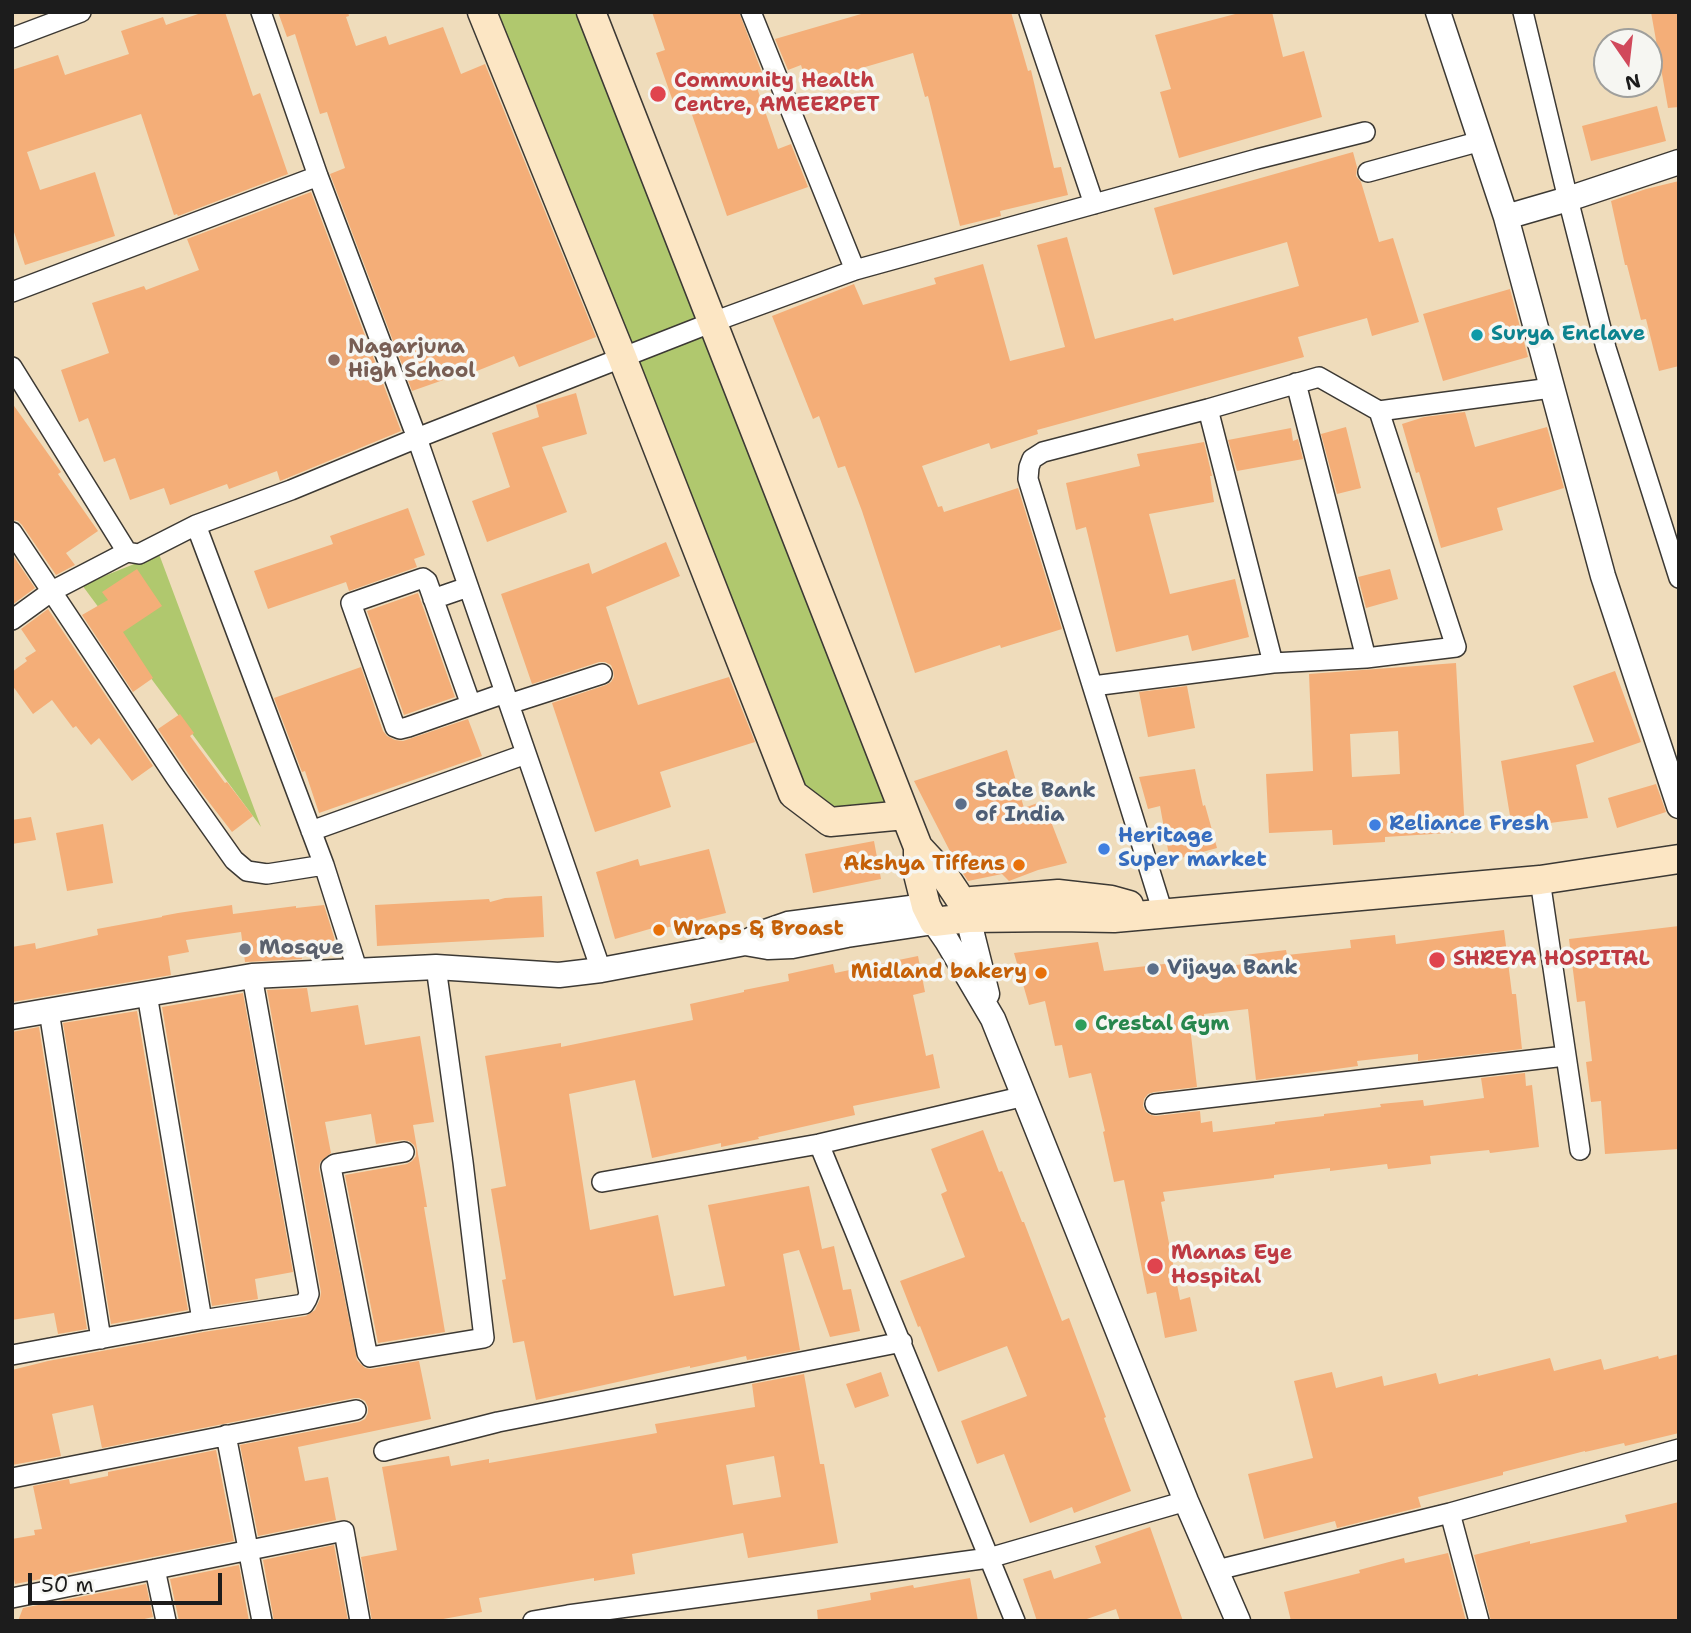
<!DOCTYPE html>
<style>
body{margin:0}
#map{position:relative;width:1691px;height:1633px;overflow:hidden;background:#efdcbb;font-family:"Shantell Sans",sans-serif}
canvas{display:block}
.frame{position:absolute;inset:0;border:14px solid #1c1c1c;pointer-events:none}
.north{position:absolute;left:1593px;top:28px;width:70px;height:70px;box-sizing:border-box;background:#f6f6f2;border:2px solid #9f9f9c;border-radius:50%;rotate:166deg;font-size:19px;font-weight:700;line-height:28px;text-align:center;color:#1c1c1c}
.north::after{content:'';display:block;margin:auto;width:24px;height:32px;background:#d1495b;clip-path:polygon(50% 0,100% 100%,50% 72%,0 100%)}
.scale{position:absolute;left:28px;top:1573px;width:194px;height:32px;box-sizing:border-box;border:4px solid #1c1c1c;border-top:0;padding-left:9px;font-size:21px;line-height:24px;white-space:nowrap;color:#1c1c1c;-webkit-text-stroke:5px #f6f6f2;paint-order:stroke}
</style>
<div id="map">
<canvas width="1691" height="1633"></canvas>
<div class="frame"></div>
<div class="north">N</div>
<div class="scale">50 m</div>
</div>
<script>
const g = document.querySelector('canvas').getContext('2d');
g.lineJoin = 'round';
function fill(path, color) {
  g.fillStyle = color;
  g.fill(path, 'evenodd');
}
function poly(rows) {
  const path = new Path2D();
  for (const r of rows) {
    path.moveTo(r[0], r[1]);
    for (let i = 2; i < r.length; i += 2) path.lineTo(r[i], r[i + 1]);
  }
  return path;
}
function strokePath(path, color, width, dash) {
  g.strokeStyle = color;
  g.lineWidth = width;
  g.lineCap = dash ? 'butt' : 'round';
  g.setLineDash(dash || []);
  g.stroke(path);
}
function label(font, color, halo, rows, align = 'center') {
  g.font = font + ' "Shantell Sans",sans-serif';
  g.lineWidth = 7;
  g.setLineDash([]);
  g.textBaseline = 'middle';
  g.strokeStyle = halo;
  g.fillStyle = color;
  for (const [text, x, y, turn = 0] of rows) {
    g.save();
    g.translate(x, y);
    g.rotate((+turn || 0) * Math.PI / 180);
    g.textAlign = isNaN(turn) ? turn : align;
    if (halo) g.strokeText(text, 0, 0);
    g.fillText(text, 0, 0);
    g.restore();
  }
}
fill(poly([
 [482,12,591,12,905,815,830,822,793,794],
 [159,554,261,827,82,585]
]), '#b0c86e');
fill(poly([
 [204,12,225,12,253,96,260,93,288,174,178,216,177,214,174,215,141,114,27,152,40,190,95,172,115,236,25,265,12,226,12,70,58,55,65,75,129,54,121,31,163,17,166,25],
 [278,12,348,12,349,16,346,17,356,46,386,36,389,45,443,27,461,74,485,64,596,337,519,367,514,356,467,375,466,372,412,391,330,174,345,168,327,112,320,114,295,34,287,37],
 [652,12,739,12,764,78,755,82,778,149,791,144,808,187,727,216,689,106,676,110,656,53,665,50],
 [868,12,1011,12,1028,71,1031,70,1054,168,1061,167,1068,195,1000,211,1001,216,960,226,928,96,925,97,913,53,807,84,801,65,788,70,775,39],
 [1243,12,1272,12,1283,57,1304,51,1322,117,1179,158,1160,92,1171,89,1155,35],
 [1651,12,1679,12,1679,107,1668,108],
 [1657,106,1666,141,1591,161,1582,126],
 [1353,152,1357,167,1356,176,1361,182,1379,242,1393,238,1419,322,1372,336,1367,318,1298,337,1304,357,1037,430,1038,434,991,449,989,443,922,466,938,507,942,506,944,512,1018,488,1062,629,1001,648,1000,645,915,673,862,511,845,466,838,468,819,416,813,419,772,316,854,284,863,305,936,284,934,278,983,264,1010,361,1065,347,1037,245,1067,237,1095,339,1173,318,1174,321,1299,286,1287,242,1173,275,1154,208],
 [1679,181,1679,366,1659,371,1646,319,1641,320,1627,265,1625,265,1611,201,1646,189],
 [311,192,401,431,280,481,277,471,229,489,227,484,170,505,164,488,130,500,115,458,104,462,88,418,79,422,61,370,109,353,92,303,144,286,146,290,199,270,187,239],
 [1510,289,1528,357,1443,381,1423,314],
 [576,393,587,434,542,447,567,512,487,542,472,501,510,487,492,433,539,417,536,405],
 [12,403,61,472,58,474,98,531,66,553,75,565,56,575,22,525,18,521,12,520],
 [1465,412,1475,447,1547,427,1564,488,1497,508,1503,530,1441,548,1419,472,1416,473,1402,424,1424,417],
 [1346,427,1361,488,1337,494,1321,434],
 [1291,428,1293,441,1298,439,1303,459,1237,471,1228,440],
 [1204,442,1212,476,1210,476,1214,502,1149,514,1170,594,1235,579,1249,637,1192,651,1188,635,1116,652,1086,527,1076,530,1066,483,1140,466,1137,454],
 [408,508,425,555,414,559,417,567,349,591,346,582,268,609,254,571,333,544,330,536],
 [666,542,680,576,606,607,638,705,729,677,755,742,660,772,671,807,595,832,552,703,606,685,611,682,614,677,613,670,611,665,605,662,599,662,532,684,501,594,589,563,592,574],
 [12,554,35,588,12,605],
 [137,569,162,606,123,632,153,678,133,692,82,615,108,600,102,592],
 [1390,569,1398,599,1366,608,1358,577],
 [418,593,455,697,404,715,367,611],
 [48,609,153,766,132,781,99,738,91,745,76,726,73,728,52,700,33,714,12,685,12,672,27,661,25,658,36,651,21,629],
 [1456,663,1465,832,1385,837,1385,842,1333,845,1332,830,1269,833,1266,774,1313,771,1309,674],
 [1398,731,1400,774,1352,777,1350,734],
 [361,667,383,731,387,736,395,740,403,741,468,719,482,756,319,813,305,771,302,772,274,698],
 [1615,671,1641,742,1576,765,1588,818,1512,828,1501,761,1594,742,1573,686],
 [1187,686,1195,728,1148,737,1139,692],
 [180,714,194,733,190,736,225,783,227,782,253,816,232,832,198,788,158,729],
 [1007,750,1024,808,1043,801,1067,863,1038,870,1009,881,1002,874,968,881,956,863,914,781],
 [1195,769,1203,806,1205,805,1217,848,1170,861,1160,806,1148,809,1139,777],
 [1656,784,1666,812,1617,828,1608,798],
 [31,817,36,840,12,844,12,820],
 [103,824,113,883,67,891,56,833],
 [874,841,881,879,813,893,805,854],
 [709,849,726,913,661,929,660,926,615,939,596,872,638,859,640,866],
 [542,896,544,937,377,946,375,905,489,899,490,902,505,898],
 [232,905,233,914,296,906,296,908,324,905,334,937,336,950,301,954,302,959,245,962,241,932,186,940,189,952,168,956,171,975,12,1002,12,947,35,943,36,949,98,935,97,929,162,917,162,916,178,913],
 [1679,926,1679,1149,1605,1154,1601,1101,1591,1102,1586,1062,1592,1061,1585,1001,1577,1002,1569,939],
 [1504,930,1512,994,1516,994,1522,1049,1418,1061,1418,1054,1357,1061,1358,1066,1256,1080,1248,1009,1204,1014,1204,1016,1189,1018,1197,1087,1154,1092,1148,1094,1144,1099,1143,1106,1146,1112,1151,1115,1156,1116,1200,1111,1201,1123,1212,1121,1213,1132,1275,1124,1275,1122,1324,1116,1324,1114,1381,1107,1380,1104,1423,1100,1424,1106,1484,1098,1481,1078,1525,1073,1526,1086,1532,1085,1539,1147,1490,1153,1489,1150,1430,1156,1431,1164,1388,1169,1387,1164,1330,1171,1330,1168,1274,1175,1274,1178,1163,1192,1165,1201,1161,1202,1180,1300,1190,1297,1197,1331,1165,1338,1156,1292,1147,1294,1124,1180,1114,1182,1103,1132,1105,1131,1091,1073,1069,1078,1062,1045,1055,1046,1045,1001,1029,1005,1014,953,1098,942,1104,971,1198,960,1199,969,1245,964,1245,955,1286,950,1287,955,1351,948,1350,940,1395,935,1396,944],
 [918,956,925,992,913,995,926,1056,933,1054,940,1088,853,1106,855,1115,758,1137,759,1139,721,1147,721,1143,652,1158,635,1080,569,1094,590,1230,658,1215,674,1296,725,1286,708,1205,809,1186,822,1249,834,1246,843,1290,851,1289,860,1331,830,1337,799,1250,783,1254,800,1350,747,1360,746,1356,690,1368,690,1366,536,1400,524,1341,513,1343,502,1280,506,1279,491,1189,506,1186,485,1056,561,1043,561,1047,693,1020,690,1004,744,992,744,990,789,981,788,974,833,964,835,973],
 [307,988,311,1012,358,1005,365,1045,420,1036,434,1122,413,1125,427,1207,424,1207,445,1332,378,1343,345,1175,407,1164,412,1161,416,1156,416,1149,414,1145,409,1141,403,1140,376,1144,371,1114,325,1122,331,1153,320,1162,319,1169,357,1360,365,1368,371,1369,419,1361,431,1419,298,1447,305,1481,328,1477,336,1520,258,1536,240,1445,359,1422,365,1419,368,1413,368,1407,365,1401,359,1398,354,1398,102,1448,93,1405,52,1414,61,1456,12,1465,12,1370,48,1361,204,1332,306,1316,315,1310,320,1299,321,1292,267,990],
 [243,993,293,1272,255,1279,258,1299,212,1306,162,1007],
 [137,1011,188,1310,111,1324,63,1023],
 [39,1027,87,1329,58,1334,54,1313,12,1320,12,1032],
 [983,1130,999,1172,1002,1171,1022,1222,1024,1222,1062,1321,1069,1318,1106,1417,1104,1418,1131,1491,1074,1513,1072,1507,1030,1523,1004,1454,977,1464,961,1421,1027,1396,1007,1346,938,1372,920,1326,918,1327,900,1281,965,1257,941,1194,947,1191,931,1149],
 [1679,1354,1679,1433,1625,1446,1624,1443,1585,1452,1585,1451,1503,1472,1503,1475,1418,1497,1421,1507,1337,1528,1335,1521,1264,1539,1248,1474,1313,1458,1294,1381,1332,1372,1336,1388,1382,1376,1384,1386,1436,1373,1439,1384,1478,1374,1478,1376,1550,1358,1554,1371,1601,1359,1604,1370,1658,1356,1659,1359],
 [881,1372,889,1396,855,1408,846,1384],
 [804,1374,820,1464,824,1464,838,1543,748,1558,743,1533,632,1554,635,1574,594,1581,594,1578,479,1598,482,1612,432,1621,372,1621,361,1557,397,1550,382,1467,449,1456,451,1466,489,1459,489,1463,657,1433,655,1424,755,1407,752,1384],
 [774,1456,781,1497,733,1505,726,1465],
 [216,1450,234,1541,15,1584,12,1569,12,1539,35,1535,34,1530,42,1529,33,1486,69,1479,70,1484,108,1476,108,1472],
 [1679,1502,1679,1621,1491,1621,1474,1555,1530,1541,1530,1544,1627,1522,1625,1515],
 [1150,1527,1183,1621,1120,1621,1116,1609,1081,1621,1037,1621,1023,1579,1051,1570,1054,1579,1101,1563,1095,1546],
 [334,1545,348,1621,274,1621,263,1560],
 [1448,1553,1466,1621,1291,1621,1284,1592,1360,1573,1359,1570,1404,1558,1405,1563],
 [239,1565,249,1621,179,1621,170,1579],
 [970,1578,978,1621,818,1621,817,1610,871,1600,870,1593,913,1585,914,1588],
 [146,1584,153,1617,136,1621,18,1621,23,1608]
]), '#f4ae78');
const minor = poly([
 [261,12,318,176,417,438,601,970],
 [751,12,855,270],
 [1029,12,1094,204],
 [1523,12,1568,199,1606,348,1679,578],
 [12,38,81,12],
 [1368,172,1481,141],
 [12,292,318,176],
 [12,367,127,552,139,554,196,525,291,490,417,438,713,322,855,270,1257,159,1365,132],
 [1296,383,1366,658],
 [1208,409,1273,663],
 [1379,411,1551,388],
 [196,525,324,865,358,972],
 [12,532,176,778,234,860,247,871,267,874,324,865],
 [433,599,468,587],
 [12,620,52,591,127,552],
 [1093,686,1273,663,1366,658,1456,647,1379,411,1319,377,1208,409,1043,452,1032,459,1029,467,1028,479,1163,913],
 [509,704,602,674],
 [471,705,427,581,423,578,420,579,351,603,395,727,400,729,408,727,505,693],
 [311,831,526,754],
 [1540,880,1580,1150],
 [147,994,202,1320],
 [49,1011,101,1339],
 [1155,1104,1565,1056],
 [819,1144,1015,1621],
 [404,1152,335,1164,331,1167,367,1353,370,1357,484,1338,463,1162,436,967],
 [602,1182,819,1144,1025,1096],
 [12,1355,202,1320,304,1304,307,1299,309,1294,252,976],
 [226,1435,262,1621],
 [384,1451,498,1422,902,1342],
 [12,1478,356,1410],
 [1450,1513,1479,1621],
 [155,1569,166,1621],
 [1217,1570,1450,1513,1679,1449],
 [12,1598,344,1531,360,1621],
 [533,1621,568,1615,989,1558,1186,1501]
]);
const tertiary = poly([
 [1438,12,1506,217,1603,576,1679,806],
 [1506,217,1568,199,1679,162],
 [968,918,987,994],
 [745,943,768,947,792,946,847,935,934,922,947,941,993,1019,1186,1501,1238,1621],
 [12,1017,252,976,436,967,559,975,601,970,745,943,765,932,788,924,926,906]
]);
const secondary = poly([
 [482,12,622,357,793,794,830,822,905,815],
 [591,12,918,847,944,875,962,902,968,918],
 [918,847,918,874,926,906,934,922,968,918,1058,917,1114,918,1540,880,1679,859],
 [972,901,1058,894,1111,900,1129,905]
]);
strokePath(minor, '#3c3934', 22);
strokePath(tertiary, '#3c3934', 27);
strokePath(secondary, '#3c3934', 31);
strokePath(minor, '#fff', 19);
strokePath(tertiary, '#fff', 24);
strokePath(secondary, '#fce6c4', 28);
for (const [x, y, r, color] of [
 [658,94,9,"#e0444e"],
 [1477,335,7,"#0f9aa8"],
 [334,360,7,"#8d6e63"],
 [961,804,7,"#5c6f8a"],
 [1375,825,7,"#3f7fe0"],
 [1104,849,7,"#3f7fe0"],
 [1019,865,7,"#e8710a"],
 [659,930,7,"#e8710a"],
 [245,949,7,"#6b7280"],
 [1437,960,9,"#e0444e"],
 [1153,969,7,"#5c6f8a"],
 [1041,973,7,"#e8710a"],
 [1081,1025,7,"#2e9e5b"],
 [1155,1266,9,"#e0444e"]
]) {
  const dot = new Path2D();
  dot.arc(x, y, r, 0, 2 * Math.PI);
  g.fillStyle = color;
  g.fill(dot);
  strokePath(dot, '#f6f6f2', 2.5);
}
label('bold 21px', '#be3a42', '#f6f6f2', [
 ["Community Health",674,82],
 ["Centre, AMEERPET",674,106],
 ["SHREYA HOSPITAL",1453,960],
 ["Manas Eye",1171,1254],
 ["Hospital",1171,1278]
], 'left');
label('bold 21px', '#0d838f', '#f6f6f2', [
 ["Surya Enclave",1491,335]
], 'left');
label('bold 21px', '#785e54', '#f6f6f2', [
 ["Nagarjuna",348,348],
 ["High School",348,372]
], 'left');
label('bold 21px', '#4e5e75', '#f6f6f2', [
 ["State Bank",975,792],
 ["of India",975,816],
 ["Vijaya Bank",1167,969]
], 'left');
label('bold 21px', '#366cbe', '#f6f6f2', [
 ["Reliance Fresh",1389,825],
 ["Heritage",1118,837],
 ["Super market",1118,861]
], 'left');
label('bold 21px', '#c56008', '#f6f6f2', [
 ["Akshya Tiffens",1005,865],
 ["Wraps & Broast",673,930,"left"],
 ["Midland bakery",1027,973]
], 'right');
label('bold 21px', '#5b616d', '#f6f6f2', [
 ["Mosque",259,949]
], 'left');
label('bold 21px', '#27864d', '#f6f6f2', [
 ["Crestal Gym",1095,1025]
], 'left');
</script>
